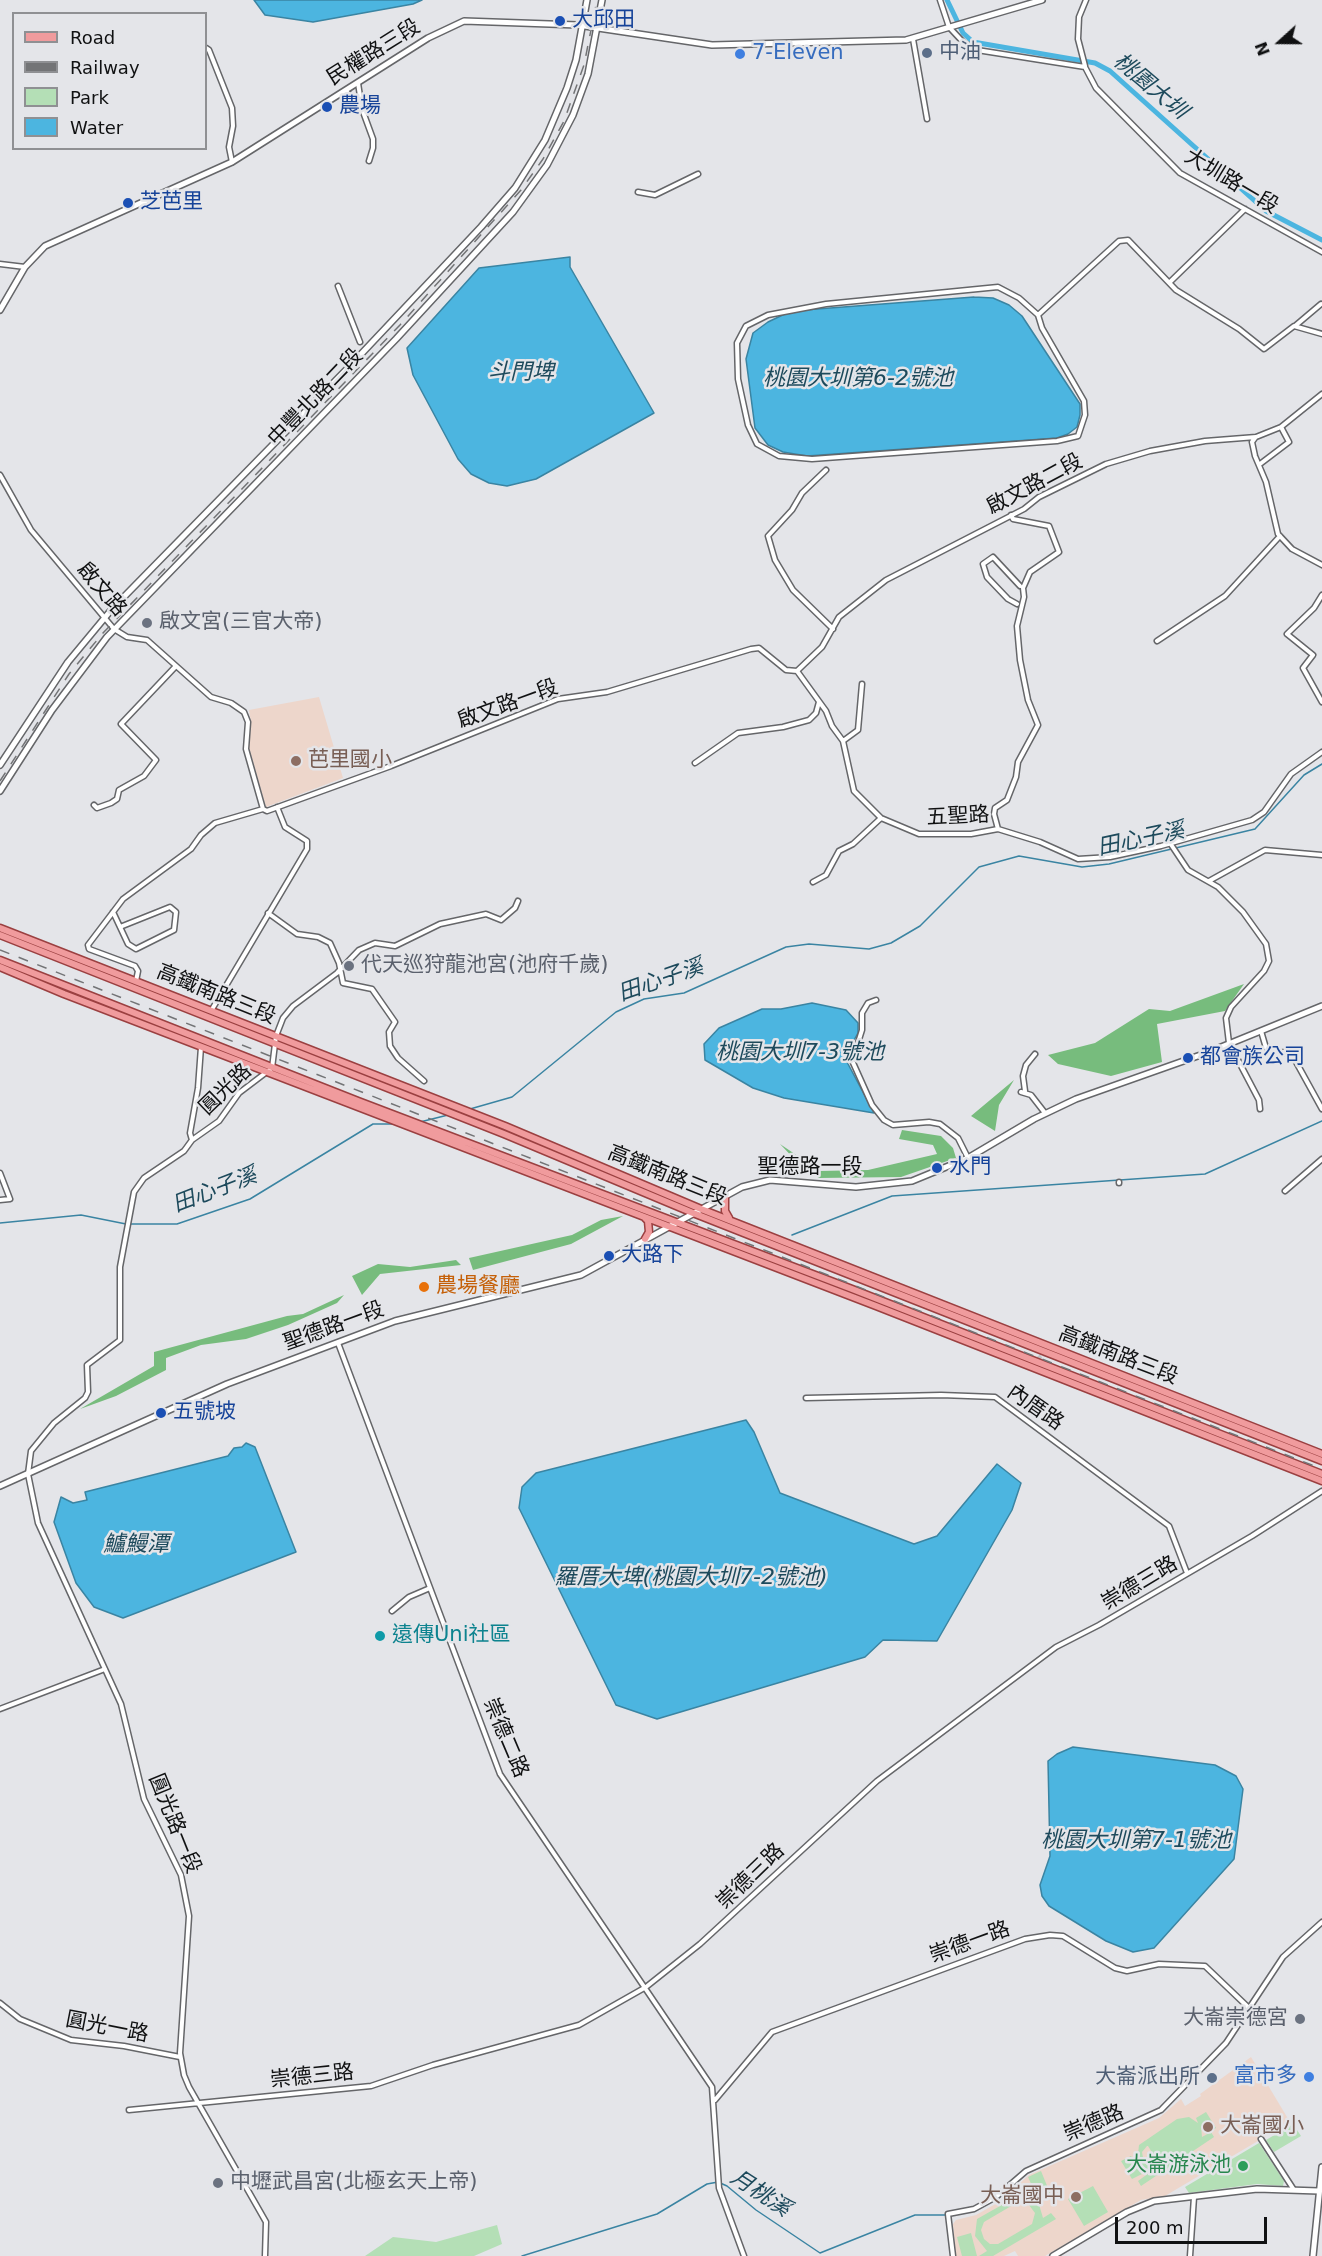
<!DOCTYPE html>
<meta charset="utf-8">
<style>
body{margin:0}
#map{position:relative;width:1322px;height:2256px;overflow:hidden;background:#e4e5e9;font-family:"DejaVu Sans",sans-serif}
canvas{display:block}
.legend{position:absolute;left:12px;top:12px;width:195px;height:138px;box-sizing:border-box;background:#e4e5e9;border:2px solid #8f9093;margin:0;padding:8px 10px;list-style:none;font-size:18px;color:#101112}
.legend li{display:flex;align-items:center;gap:12px;height:30px}
.legend b{width:30px;border:2px solid #8f9093}
.north{position:absolute;left:1250px;top:12px;width:60px;height:60px;-webkit-text-stroke:4px #e4e5e9;paint-order:stroke;rotate:249deg;font-size:16px;font-weight:700;line-height:24px;text-align:center;color:#101112}
.north::after{content:'';display:block;margin:auto;width:21px;height:27px;background:#101112;clip-path:polygon(50% 0,100% 100%,50% 72%,0 100%)}
.scale{position:absolute;left:1115px;top:2217px;width:152px;height:27px;box-sizing:border-box;border:3px solid #101112;border-top:0;padding-left:8px;font-size:18px;line-height:21px;white-space:nowrap;color:#101112;-webkit-text-stroke:4px #e4e5e9;paint-order:stroke}
</style>
<div id="map">
<canvas width="1322" height="2256"></canvas>
<ul class="legend">
<li><b style="height:8px;background:#f09b9d"></b>Road</li>
<li><b style="height:8px;background:#737476"></b>Railway</li>
<li><b style="height:16px;background:#b4dfb6"></b>Park</li>
<li><b style="height:16px;background:#4cb5e0"></b>Water</li>
</ul>
<div class="north">N</div>
<div class="scale">200 m</div>
</div>
<script>
const g = document.querySelector('canvas').getContext('2d');
g.lineJoin = 'round';
function fill(path, color) {
  g.fillStyle = color;
  g.fill(path, 'evenodd');
}
function poly(rows) {
  const path = new Path2D();
  for (const r of rows) {
    path.moveTo(r[0], r[1]);
    for (let i = 2; i < r.length; i += 2) path.lineTo(r[i], r[i + 1]);
  }
  return path;
}
function strokePath(path, color, width, dash) {
  g.strokeStyle = color;
  g.lineWidth = width;
  g.lineCap = dash ? 'butt' : 'round';
  g.setLineDash(dash || []);
  g.stroke(path);
}
function label(font, color, halo, rows, align = 'center') {
  g.font = font + ' "DejaVu Sans","Noto Sans TC",sans-serif';
  g.lineWidth = 5;
  g.setLineDash([]);
  g.textBaseline = 'middle';
  g.strokeStyle = halo;
  g.fillStyle = color;
  for (const [text, x, y, turn = 0] of rows) {
    g.save();
    g.translate(x, y);
    g.rotate((+turn || 0) * Math.PI / 180);
    g.textAlign = isNaN(turn) ? turn : align;
    if (halo) g.strokeText(text, 0, 0);
    g.fillText(text, 0, 0);
    g.restore();
  }
}
fill(poly([
 [319,697,343,778,266,807,248,744,251,723,249,710],
 [1251,2057,1290,2122,1165,2196,1141,2200,1045,2256,1018,2256,1015,2251,1004,2256,956,2256,953,2224,956,2220,976,2215,999,2202,1029,2175,1159,2118,1181,2099,1185,2106,1201,2096,1200,2094]
]), '#edd6cb');
fill(poly([
 [1206,2112,1216,2128,1206,2134,1201,2126,1202,2137,1211,2132,1214,2137,1141,2186,1138,2181,1149,2173,1137,2163,1139,2145,1177,2119,1189,2117,1198,2123,1196,2118],
 [1147,2146,1148,2146,1160,2165,1151,2167,1144,2163,1142,2152],
 [1293,2124,1301,2136,1274,2152,1266,2140],
 [1259,2143,1284,2181,1283,2186,1257,2184,1189,2193,1185,2187],
 [1131,2156,1142,2174,1132,2179,1121,2161],
 [1041,2171,1050,2193,1038,2199,1028,2177],
 [1093,2186,1108,2212,1084,2226,1068,2199],
 [1023,2193,1038,2201,1043,2218,1051,2213,1056,2219,993,2256,979,2256,987,2251,975,2236,977,2219],
 [1026,2201,1035,2213,1032,2224,998,2244,990,2244,984,2239,981,2230,984,2222,1018,2202],
 [497,2225,502,2244,474,2256,365,2256,393,2237,436,2242],
 [971,2233,977,2256,962,2256,957,2237]
]), '#b4dfb6');
fill(poly([
 [1244,984,1225,1011,1157,1024,1162,1062,1111,1076,1058,1064,1048,1055,1095,1043,1149,1009,1170,1011],
 [1014,1080,999,1105,995,1131,971,1116],
 [902,1130,941,1136,953,1148,956,1158,901,1177,819,1178,802,1167,780,1144,820,1171,868,1170,937,1154,933,1145,899,1139],
 [623,1216,571,1244,473,1270,469,1258,572,1235,601,1220],
 [456,1260,461,1265,380,1274,362,1295,352,1276,378,1264,410,1267],
 [344,1295,337,1303,288,1325,246,1339,201,1345,166,1358,166,1370,116,1396,80,1409,154,1366,154,1352,287,1316,303,1314]
]), '#77bc7d');
const water = poly([
 [254,0,422,0,413,4,313,22,265,15,254,0],
 [570,257,570,267,654,413,536,479,507,486,489,483,471,474,458,459,413,375,407,348,479,268,570,257],
 [974,297,993,298,1009,305,1022,316,1080,404,1080,415,1077,427,1068,434,1057,438,807,456,783,452,768,445,755,428,746,359,753,333,768,322,791,311,974,297],
 [812,1003,846,1010,858,1023,858,1033,849,1049,847,1062,874,1113,784,1098,753,1088,705,1060,704,1044,719,1028,762,1009,781,1009,812,1003],
 [746,1420,754,1432,780,1493,914,1544,937,1536,997,1464,1021,1483,1012,1510,937,1641,883,1640,865,1657,657,1719,616,1705,519,1508,522,1487,536,1473,746,1420],
 [246,1443,255,1447,296,1552,123,1618,94,1607,76,1583,54,1522,61,1497,73,1503,87,1500,85,1492,228,1456,234,1448,242,1447,246,1443],
 [1073,1747,1215,1765,1236,1776,1243,1789,1234,1859,1154,1948,1133,1952,1106,1941,1049,1906,1042,1896,1040,1885,1050,1856,1048,1761,1057,1754,1073,1747]
]);
fill(water, '#4cb5e0');
strokePath(water, '#3a84a2', 1.5);
strokePath(poly([
 [470,1109,512,1097,616,1012,644,999,684,993,786,947,809,944,869,949,891,943,920,926,979,867,1019,856,1082,867,1109,864,1255,829,1304,775,1322,764],
 [420,1122,448,1115],
 [0,1223,81,1215,126,1224],
 [131,1224,177,1224,250,1199,373,1124,395,1124],
 [792,1235,892,1196,1205,1174,1322,1121],
 [522,2256,657,2214,707,2184,718,2182,727,2186,756,2210,820,2253,915,2215,946,2215]
]), '#3a84a2', 1.5);
strokePath(poly([
 [947,0,963,33,973,42,1095,63,1110,71,1266,211,1322,240]
]), '#4cb5e0', 5);
strokePath(poly([
 [1033,1362,1057,1345]
]), '#c4c5c9', 4, [4, 2]);
const minor = poly([
 [940,0,949,27,963,42,977,50,1085,67,1096,88,1180,173,1322,252],
 [913,39,927,119],
 [206,48,209,50,232,108,233,126,229,147,232,162],
 [1085,66,1078,39,1079,17,1086,0],
 [358,83,362,109,373,139,373,148,369,161],
 [346,91,362,108],
 [638,192,655,195,698,174],
 [0,264,25,267],
 [1170,282,1245,209],
 [338,286,360,342],
 [1038,315,1019,298,998,287,826,304,768,315,746,326,737,343,738,379,748,425,757,444,779,456,812,459,1057,441,1078,436,1085,415,1084,401,1042,328,1038,315,1119,241,1128,240,1176,290,1239,329,1264,349,1294,326,1322,334],
 [1295,326,1321,304],
 [1255,438,1252,442,1255,456,1266,482,1278,534,1292,549,1322,565],
 [1260,464,1289,442,1281,427],
 [826,470,802,493,792,510,768,536,775,560,793,590,833,629],
 [0,475,31,530,114,629,127,637,147,640,211,697,231,703,244,712,248,722,246,749,263,809],
 [1322,595,1314,608,1287,634,1313,655,1303,668,1322,702],
 [1017,604,1008,599,987,577,983,564,993,557,1020,586],
 [1157,641,1225,596,1280,536],
 [797,671,826,711,832,726,843,741,854,791,881,818,919,834,971,834,998,829,1040,842,1078,859,1110,857,1161,846,1252,820,1264,812,1291,774,1322,752],
 [797,671,822,647,839,617,886,580,1024,509,1039,497,1106,464,1150,451,1205,441,1256,437,1281,427,1322,394],
 [843,741,858,730,862,684],
 [695,763,738,733,783,727,809,720,816,713,819,702],
 [94,805,97,808,111,803,117,799,119,790,144,776,156,760,121,724,176,666],
 [998,829,994,814,995,808,1007,800,1016,777,1018,762,1038,725,1028,700,1020,660,1017,626,1024,597,1023,588,1030,572,1059,552,1049,526,1013,519,1011,515],
 [1170,843,1188,870,1218,887,1243,912,1266,944,1269,961,1264,971,1231,1007,1226,1018,1229,1043,1259,1100,1260,1109],
 [1209,881,1265,850,1322,855],
 [813,882,826,875,839,851,853,844,881,818],
 [113,912,128,944,136,949,174,930,176,912,170,907,120,927],
 [268,913,297,934,318,937,330,943,339,963,343,983,372,989,395,1022,389,1032,390,1046,398,1058,424,1081],
 [136,981,138,971,135,966,89,949,88,945,123,899,191,849,201,835,215,823,263,809,267,811,391,766,558,699,607,692,751,649,759,648,786,670,797,671],
 [876,1000,868,1003,862,1013,862,1030,856,1049,850,1056,872,1105,884,1120,893,1125,929,1122,940,1124,958,1138,968,1158],
 [211,1011,307,849,307,841,285,827,277,807],
 [1261,1031,1266,1048,1277,1053,1285,1052,1295,1060,1322,1109],
 [1025,1091,1023,1076,1026,1065,1035,1054],
 [1021,1092,1031,1095,1045,1113],
 [192,1140,190,1133,198,1088,201,1047],
 [0,1173,10,1199,0,1200],
 [1119,1182,1119,1183],
 [1285,1191,1322,1159],
 [338,1343,500,1774,712,2087,719,2188,744,2256],
 [806,1398,941,1395,995,1397,1169,1526,1187,1573],
 [392,1611,409,1597,430,1588],
 [0,1709,105,1669],
 [0,2003,20,2019,71,2040,124,2046,180,2057],
 [715,2100,772,2032,1025,1939,1050,1935,1063,1936,1115,1968,1127,1971,1159,1964,1205,1966,1250,2009],
 [129,2110,371,2086,433,2065,579,2025,646,1987,700,1944,877,1781,1056,1647,1099,1625,1252,1536,1322,1491],
 [1261,2139,1294,2190],
 [948,2214,974,2209,996,2197,1026,2171,1161,2110,1226,2043,1283,1957,1322,1922],
 [948,2214,953,2256],
 [265,2256,266,2222,189,2087,184,2075,180,2053,189,1916,181,1875,144,1799,121,1704,38,1523,28,1474,31,1451,54,1423,85,1398,88,1392,87,1365,120,1340,120,1267,134,1192,144,1178,184,1151,192,1140,219,1121,239,1093,272,1068,276,1036,283,1018,293,1006,337,973,359,950,375,943,395,946,440,924,486,914,501,920,515,908,518,901],
 [1190,2256,1194,2197]
]);
const tertiary = poly([
 [0,310,25,267,45,246,232,162,428,38,464,21,578,25,712,45,906,40,1042,0],
 [0,1486,227,1384,395,1321,581,1275,742,1187,770,1180,856,1187,912,1181,968,1158,1034,1119,1076,1099,1209,1052,1322,1006],
 [1053,2256,1127,2212,1154,2201,1257,2189,1319,2191]
]);
const secondary = poly([
 [0,765,68,662,112,609,347,369,481,227,515,188,545,140,567,88,576,60,587,0],
 [0,791,52,710,107,637,396,339,513,212,547,165,573,115,588,74,602,0],
 [1313,2256,1322,2167]
]);
const primary = poly([
 [0,928,505,1126,701,1209,1322,1454],
 [0,935,504,1134,693,1213,1322,1461],
 [0,960,358,1101,852,1289,1322,1474],
 [0,967,64,994,876,1306,1322,1481],
 [725,1196,725,1211,729,1218],
 [645,1239,649,1232,648,1221,645,1218]
]);
strokePath(minor, '#656669', 7);
strokePath(tertiary, '#656669', 8);
strokePath(secondary, '#656669', 8);
strokePath(primary, '#9b4041', 9);
strokePath(minor, '#fff', 4);
strokePath(tertiary, '#fff', 5);
strokePath(secondary, '#fff', 5);
strokePath(primary, '#f09b9d', 6);
strokePath(poly([
 [0,781,69,674,103,633,400,325,521,190,543,159,564,121,584,65,597,0],
 [0,950,1322,1469]
]), '#737476', 1.5, [10, 10]);
for (const [x, y, r, color] of [
 [560,21,6,"#1a4fb4"],
 [927,53,6,"#5c6f8a"],
 [740,54,6,"#3f7fe0"],
 [327,107,6,"#1a4fb4"],
 [128,203,6,"#1a4fb4"],
 [147,623,6,"#6b7280"],
 [296,761,6,"#8d6e63"],
 [349,966,6,"#6b7280"],
 [1188,1058,6,"#1a4fb4"],
 [937,1168,6,"#1a4fb4"],
 [609,1256,6,"#1a4fb4"],
 [424,1287,6,"#e8710a"],
 [161,1413,6,"#1a4fb4"],
 [380,1636,6,"#0f9aa8"],
 [1300,2019,6,"#6b7280"],
 [1309,2077,6,"#3f7fe0"],
 [1212,2078,6,"#5c6f8a"],
 [1208,2127,6,"#8d6e63"],
 [1243,2166,6,"#2e9e5b"],
 [218,2183,6,"#6b7280"],
 [1076,2197,6,"#8d6e63"]
]) {
  const dot = new Path2D();
  dot.arc(x, y, r, 0, 2 * Math.PI);
  g.fillStyle = color;
  g.fill(dot);
  strokePath(dot, '#e4e5e9', 2);
}
label('21px', '#164399', '#e4e5e9', [
 ["大邱田",572,21],
 ["農場",339,107],
 ["芝芭里",140,203],
 ["都會族公司",1200,1058],
 ["水門",949,1168],
 ["大路下",621,1256],
 ["五號坡",173,1413]
], 'left');
label('21px', '#101112', '#e4e5e9', [
 ["民權路三段",374,53,-32],
 ["大圳路一段",1231,182,31],
 ["中豐北路二段",316,398,-46],
 ["啟文路二段",1035,485,-28],
 ["啟文路",101,590,49],
 ["啟文路一段",508,705,-20],
 ["五聖路",958,817,-3],
 ["高鐵南路三段",216,995,22],
 ["圓光路",226,1090,-44],
 ["聖德路一段",810,1168],
 ["高鐵南路三段",667,1176,22],
 ["聖德路一段",334,1327,-20],
 ["高鐵南路三段",1118,1356,21],
 ["內厝路",1035,1408,35],
 ["崇德三路",1140,1584,-31],
 ["崇德二路",505,1738,67],
 ["圓光路一段",174,1824,68],
 ["崇德三路",751,1877,-44],
 ["崇德一路",970,1943,-20],
 ["圓光一路",107,2028,11],
 ["崇德三路",312,2077,-6],
 ["崇德路",1094,2124,-23]
]);
label('21px', '#4e5e75', '#e4e5e9', [
 ["中油",939,53],
 ["大崙派出所",1200,2078,"right"]
], 'left');
label('21px', '#366cbe', '#e4e5e9', [
 ["7-Eleven",752,54],
 ["富市多",1297,2077,"right"]
], 'left');
label('21px', '#5b616d', '#e4e5e9', [
 ["啟文宮(三官大帝)",159,623],
 ["代天巡狩龍池宮(池府千歲)",361,966],
 ["大崙崇德宮",1288,2019,"right"],
 ["中壢武昌宮(北極玄天上帝)",230,2183]
], 'left');
label('21px', '#785e54', '#e4e5e9', [
 ["芭里國小",308,761],
 ["大崙國小",1220,2127],
 ["大崙國中",1064,2197,"right"]
], 'left');
label('21px', '#c56008', '#e4e5e9', [
 ["農場餐廳",436,1287]
], 'left');
label('21px', '#0d838f', '#e4e5e9', [
 ["遠傳Uni社區",392,1636]
], 'left');
label('21px', '#27864d', '#e4e5e9', [
 ["大崙游泳池",1231,2166]
], 'right');
label('italic 22px', '#1d4a5c', '#e4e5e9', [
 ["桃園大圳",1150,87,40],
 ["斗門埤",521,373],
 ["桃園大圳第6-2號池",858,379],
 ["田心子溪",1141,840,-12],
 ["田心子溪",661,981,-19],
 ["桃園大圳7-3號池",800,1053],
 ["田心子溪",215,1191,-21],
 ["鱸鰻潭",136,1545],
 ["羅厝大埤(桃園大圳7-2號池)",691,1578],
 ["桃園大圳第7-1號池",1136,1841],
 ["月桃溪",760,2194,33]
]);
</script>
